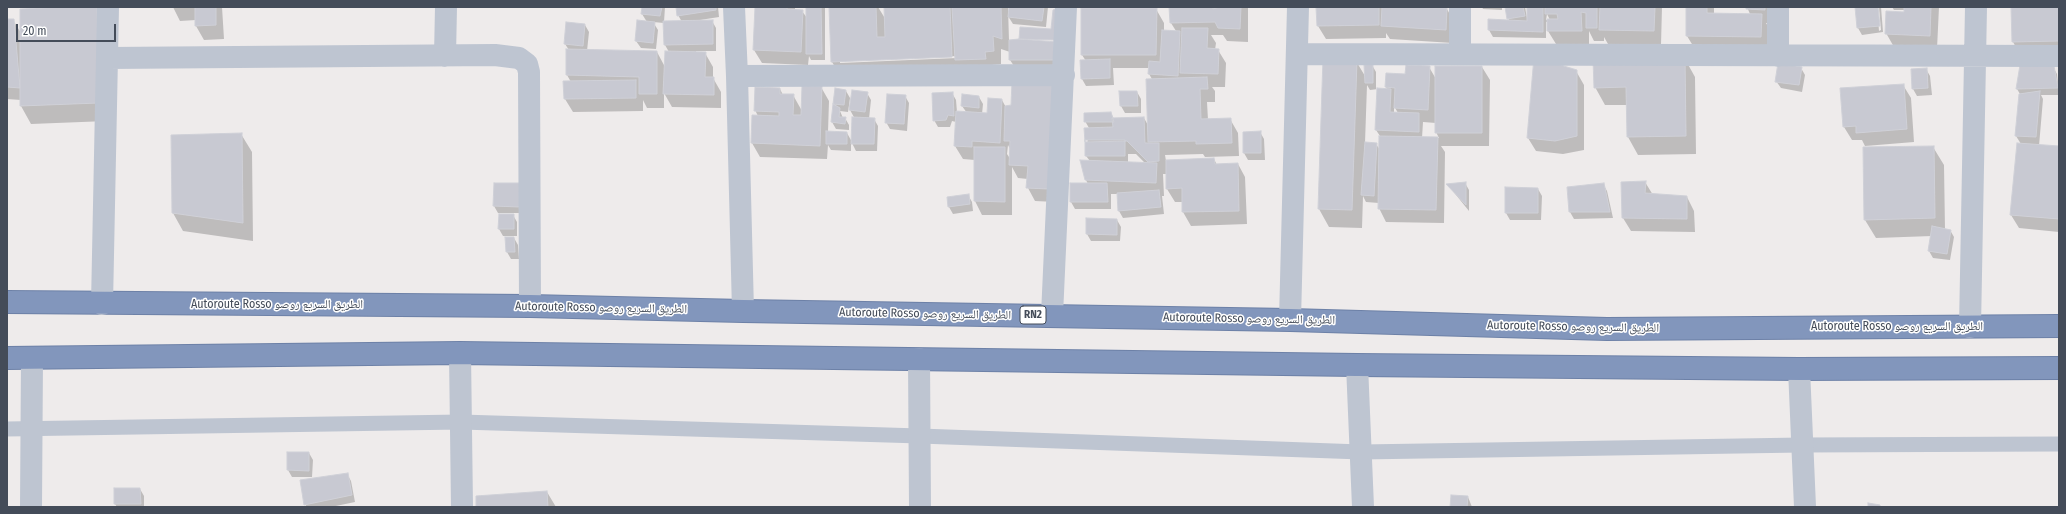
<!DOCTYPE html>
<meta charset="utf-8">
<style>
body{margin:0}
#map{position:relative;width:2066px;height:514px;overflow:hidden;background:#eeebeb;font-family:"Fira Sans Condensed",sans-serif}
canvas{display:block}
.frame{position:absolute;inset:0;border:8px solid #444c59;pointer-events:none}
.scale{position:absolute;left:16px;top:24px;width:100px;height:18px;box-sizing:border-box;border:2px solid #444c59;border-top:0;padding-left:5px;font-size:12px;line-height:14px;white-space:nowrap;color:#444c59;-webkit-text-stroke:3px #fff;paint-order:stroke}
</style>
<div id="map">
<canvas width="2066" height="514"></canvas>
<div class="frame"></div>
<div class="scale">20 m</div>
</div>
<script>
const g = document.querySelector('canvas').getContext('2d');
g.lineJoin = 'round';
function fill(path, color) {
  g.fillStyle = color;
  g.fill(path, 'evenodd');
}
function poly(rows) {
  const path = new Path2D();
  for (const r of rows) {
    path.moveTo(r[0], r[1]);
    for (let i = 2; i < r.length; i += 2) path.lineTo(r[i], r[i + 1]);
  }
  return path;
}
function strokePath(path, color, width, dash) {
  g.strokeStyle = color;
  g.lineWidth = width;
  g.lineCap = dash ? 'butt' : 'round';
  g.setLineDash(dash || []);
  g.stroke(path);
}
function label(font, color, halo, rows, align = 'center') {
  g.font = font + ' "Fira Sans Condensed","Noto Naskh Arabic",sans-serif';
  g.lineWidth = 3;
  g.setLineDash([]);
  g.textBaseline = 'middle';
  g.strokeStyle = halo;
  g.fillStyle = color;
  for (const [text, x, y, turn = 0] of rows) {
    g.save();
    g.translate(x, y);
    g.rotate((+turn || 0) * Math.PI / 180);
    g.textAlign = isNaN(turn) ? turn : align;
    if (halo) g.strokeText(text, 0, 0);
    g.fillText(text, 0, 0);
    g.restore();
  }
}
fill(poly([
 [31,7,104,7,107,121,31,124,21,106,21,100,7,99,7,20,13,20,21,33,33,9],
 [173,7,222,7,224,39,204,40,196,26,196,20,180,21],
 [643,7,665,7,664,22,682,22,678,15,677,7,718,7,719,17,700,20,712,21,716,28,716,51,696,51,696,53,705,53,713,67,713,78,721,92,721,108,672,107,664,93,664,108,647,108,643,100,643,111,573,112,565,99,571,82,567,75,569,50,565,44,585,25,589,32,587,51,657,52,665,67,669,52,665,45,664,23,653,22,658,30,656,49,641,48,636,41,647,22,642,14],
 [756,7,795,7,795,10,802,11,807,18,807,7,825,7,825,60,811,60,809,56,808,65,762,63,754,50],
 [830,7,878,7,886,20,885,7,1008,7,1009,41,1058,48,1058,67,1014,66,1010,60,1010,52,1001,49,1001,64,843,80,832,62],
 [957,56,957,58,840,63,840,61],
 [1010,7,1048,7,1046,27,1013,24,1008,16],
 [1091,7,1133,7,1133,9,1156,9,1164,23,1164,31,1176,31,1171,23,1170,7,1248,7,1248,42,1227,41,1223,35,1211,35,1216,43,1215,50,1218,50,1226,63,1225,87,1212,87,1215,91,1215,102,1207,102,1208,120,1230,119,1238,133,1239,156,1205,157,1203,154,1165,155,1166,161,1214,159,1217,165,1238,164,1245,177,1247,224,1191,226,1183,212,1183,202,1175,202,1167,189,1167,174,1163,174,1164,196,1162,196,1164,214,1123,218,1119,211,1118,194,1111,194,1111,209,1075,209,1071,202,1088,184,1086,180,1090,161,1086,156,1089,128,1085,121,1111,113,1114,119,1144,118,1149,127,1152,79,1149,74,1149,68,1113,68,1114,85,1086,86,1082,79,1086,61,1082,55],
 [1128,154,1136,154,1145,163,1128,163],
 [1317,7,1430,7,1447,9,1454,22,1453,43,1390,39,1386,33,1386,38,1326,39,1318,26],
 [1482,7,1502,7,1502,10,1483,9],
 [1506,7,1525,7,1527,18,1528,7,1662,7,1661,45,1608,44,1604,37,1604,41,1594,41,1589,31,1589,44,1556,44,1548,31,1548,22,1546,22,1546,38,1493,37,1489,30,1509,21],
 [1547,14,1550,20,1546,20],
 [1687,7,1714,7,1714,14,1750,14,1747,7,1772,7,1772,23,1766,23,1769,28,1769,50,1695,49,1687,36],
 [1856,7,1877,7,1879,31,1881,30,1879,7,1881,7,1883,32,1862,35,1858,28],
 [1892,7,1939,7,1937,49,1894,47,1886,33,1905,13,1905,10,1894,10],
 [2012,7,2059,7,2059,55,2021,56,2013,42],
 [1685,59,1695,77,1696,154,1638,155,1628,137,1627,105,1605,105,1595,87],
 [1356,61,1365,76,1372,65,1376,72,1376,89,1387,89,1386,87,1406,75,1429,67,1436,79,1482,67,1490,80,1489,146,1441,146,1445,152,1444,223,1386,222,1379,208,1379,203,1366,202,1363,196,1362,228,1329,227,1319,209],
 [1367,85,1370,90,1378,89,1376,130,1380,136,1380,150,1376,144,1365,143],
 [1394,106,1398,113,1394,113],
 [1423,122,1436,123,1436,132,1439,138,1422,138],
 [2053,67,2057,74,2059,95,2041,95,2043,99,2039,146,2059,147,2059,232,2019,228,2011,215,2021,144,2016,136,2020,94,2017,89],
 [1801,68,1805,75,1802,92,1781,88,1776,81],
 [1926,69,1930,76,1932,95,1917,96,1913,89],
 [1576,71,1584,85,1584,150,1563,154,1536,151,1528,138],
 [1903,85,1911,98,1914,142,1865,146,1862,140,1852,140,1844,127],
 [821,87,829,101,828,132,847,133,852,142,855,119,850,110,867,93,871,100,869,119,874,119,878,126,877,151,856,151,851,141,851,151,831,150,828,145,827,159,760,157,752,143,753,116,758,116,755,110,780,89,783,95,793,95,802,111],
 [846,91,850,98,848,112,840,111,843,118,845,118,849,125,849,130,836,129,832,122,835,106,834,104],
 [1120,92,1137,92,1141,99,1141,113,1125,113,1121,106],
 [952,93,956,100,957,112,967,113,962,106,979,97,983,104,982,114,988,114,1002,100,1056,202,1035,201,1028,188,1028,179,1018,178,1012,167,1012,215,982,215,975,201,975,160,963,159,955,146,956,122,952,121,950,127,938,127,934,120],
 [1008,145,1011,151,1011,160,1007,154],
 [905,96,909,103,907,131,890,129,886,122],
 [1260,132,1264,139,1265,160,1248,160,1244,153,1244,133],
 [241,134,252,152,253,241,183,231,173,213],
 [1933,147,1944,165,1945,230,1950,230,1954,237,1950,260,1933,258,1929,251,1932,236,1876,238,1865,220],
 [1645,182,1653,195,1687,197,1694,211,1695,232,1631,231,1623,218],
 [1465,183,1469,190,1469,211,1448,185],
 [520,184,524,213,498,213,494,206],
 [1603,184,1607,191,1613,218,1574,219,1570,212],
 [1538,189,1542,196,1541,220,1510,220,1506,213],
 [968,195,972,202,973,211,953,214,949,207,948,198],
 [513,215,517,222,517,236,503,236,499,229],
 [1117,220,1121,227,1120,241,1091,241,1087,234],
 [514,238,518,245,519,259,511,259,507,252],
 [309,453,313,460,312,477,292,477,288,470],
 [347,474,351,481,355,502,331,507,307,507,305,504],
 [140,489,144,496,144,507,117,507,115,504],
 [547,492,556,507,477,507],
 [1468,497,1472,507,1451,507]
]), '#0003');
const building = poly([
 [65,7,97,7,98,103,20,106,20,9,65,7],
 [195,7,216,7,216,25,195,26,195,7],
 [642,7,662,7,660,16,641,14,642,7],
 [676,7,716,7,716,10,677,16,676,7],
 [755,7,787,7,787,9,803,10,801,52,753,50,755,7],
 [806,7,821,7,822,54,806,54,806,7],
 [829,7,876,7,877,37,885,37,884,7,950,7,952,57,831,62,829,7],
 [952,7,1001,7,1002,39,993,36,994,51,985,52,986,59,955,60,952,7],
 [1009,7,1044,7,1042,21,1008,17,1009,7],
 [1060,7,1057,42,1019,39,1020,27,1051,29,1053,10,1060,7],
 [1169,7,1213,7,1213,9,1220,7,1241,7,1240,29,1218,28,1215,22,1170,23,1169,7],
 [1316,7,1379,7,1379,25,1317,26,1316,7],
 [1382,7,1447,8,1446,30,1381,26,1382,7],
 [1505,7,1523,7,1525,16,1507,19,1505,7],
 [1527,7,1543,7,1543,32,1488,30,1488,19,1527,21,1527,7],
 [1545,7,1597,7,1597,28,1586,28,1586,13,1581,12,1582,31,1547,31,1547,19,1558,19,1557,14,1545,14,1545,7],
 [1600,7,1655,7,1654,31,1599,30,1600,7],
 [1686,7,1707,7,1707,13,1762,14,1761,37,1686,36,1686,7],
 [1746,7,1765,7,1765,10,1746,9,1746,7],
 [1855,7,1878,7,1880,26,1857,28,1855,7],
 [1904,7,1931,7,1930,36,1885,34,1886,11,1904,12,1904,7],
 [2011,7,2059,7,2059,41,2012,42,2011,7],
 [1081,8,1157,8,1156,55,1081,55,1081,8],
 [7,19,14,19,20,88,7,87,7,19],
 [637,20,655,22,653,43,635,41,637,20],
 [713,20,713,44,664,45,663,21,713,20],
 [566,22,585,24,583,46,564,44,566,22],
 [1182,28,1208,28,1207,48,1219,49,1218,74,1180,73,1182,28],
 [1162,30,1180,31,1178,76,1148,74,1149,61,1160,62,1162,30],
 [1019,39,1054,40,1054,60,1009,60,1009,40,1019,39],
 [566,49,657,51,657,94,639,94,639,77,566,75,566,49],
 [665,51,706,52,705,77,714,77,714,95,663,94,665,51],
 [1534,57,1577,70,1577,136,1555,141,1527,138,1534,57],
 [1323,58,1357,60,1352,210,1318,209,1323,58],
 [1685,58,1686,136,1627,137,1626,87,1594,88,1593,59,1685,58],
 [1110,59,1110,78,1081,79,1080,60,1110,59],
 [1778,63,1802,67,1799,85,1775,82,1778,63],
 [1373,64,1373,83,1365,83,1364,65,1373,64],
 [1406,65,1430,66,1428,110,1394,108,1395,88,1385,87,1386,73,1405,74,1406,65],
 [2020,65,2054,66,2058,88,2016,89,2020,65],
 [1435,66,1482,66,1482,133,1435,133,1435,66],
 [1927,68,1928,88,1912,89,1911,69,1927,68],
 [1207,77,1208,89,1200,89,1201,119,1231,118,1232,143,1196,144,1196,141,1148,142,1146,79,1207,77],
 [636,80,636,98,564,99,563,81,636,80],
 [1012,81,1053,83,1049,189,1026,188,1028,166,1009,165,1010,141,1004,141,1005,106,1011,105,1012,81],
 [1904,84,1907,129,1856,133,1856,126,1843,127,1840,88,1904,84],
 [802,86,822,86,820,146,751,143,752,115,779,116,779,112,754,111,755,87,780,88,780,94,794,94,793,115,801,115,802,86],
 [835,88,846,90,844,105,833,104,835,88],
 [1377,88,1391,89,1390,112,1419,113,1419,132,1375,130,1377,88],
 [852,90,868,92,865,112,849,110,852,90],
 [1119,91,1137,91,1138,106,1120,106,1119,91],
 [2040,91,2036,137,2015,136,2019,94,2040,91],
 [953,92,954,116,948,115,946,120,933,121,932,93,953,92],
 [887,94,906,95,904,124,885,123,887,94],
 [962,94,979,96,979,108,961,106,962,94],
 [988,98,1002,99,1000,143,972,141,972,147,954,146,956,111,987,113,988,98],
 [833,104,840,108,839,117,846,117,845,124,831,122,833,104],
 [1111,112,1114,122,1084,122,1084,113,1111,112],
 [852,117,875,118,874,144,851,144,852,117],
 [1144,117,1145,143,1159,143,1159,161,1148,162,1127,141,1085,142,1084,128,1113,127,1112,118,1144,117],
 [826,131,847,132,847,144,826,144,826,131],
 [1261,131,1261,153,1243,153,1243,132,1261,131],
 [242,133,243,223,172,213,171,135,242,133],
 [1379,136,1438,137,1436,210,1378,209,1379,136],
 [1085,140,1125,140,1125,156,1085,156,1085,140],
 [1365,142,1377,143,1374,196,1361,195,1365,142],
 [2017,143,2059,146,2059,219,2010,215,2017,143],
 [1934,146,1935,218,1864,220,1863,147,1934,146],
 [974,147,1005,147,1005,202,974,201,974,147],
 [1214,158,1215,164,1238,163,1239,211,1182,212,1182,188,1166,189,1166,160,1214,158],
 [1080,160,1157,163,1156,183,1085,180,1080,160],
 [1646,181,1645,193,1687,196,1687,219,1622,218,1621,182,1646,181],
 [1466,182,1466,205,1446,184,1466,182],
 [494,183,521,183,520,207,493,206,494,183],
 [1070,183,1107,183,1108,202,1070,202,1070,183],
 [1604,183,1610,212,1569,212,1567,187,1604,183],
 [1505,187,1538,188,1538,213,1505,213,1505,187],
 [1159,190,1161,207,1118,211,1117,193,1159,190],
 [969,194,970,204,948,207,947,197,969,194],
 [499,214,514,214,514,229,498,229,499,214],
 [1086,218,1117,219,1117,235,1086,234,1086,218],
 [1932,226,1951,230,1947,254,1928,251,1932,226],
 [505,237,514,237,515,252,506,252,505,237],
 [287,452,309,452,309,471,287,470,287,452],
 [348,473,352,495,304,505,300,480,348,473],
 [114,488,140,488,141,504,114,504,114,488],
 [547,491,548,507,476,507,476,496,547,491],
 [1451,495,1468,496,1467,507,1450,507,1451,495],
 [1868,503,1880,505,1880,507,1868,507,1868,503]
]);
fill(building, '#c8c9d2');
strokePath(building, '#cfd0d7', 1);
const highway = poly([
 [7,302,530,306,743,311,1290,320,1607,329,2059,326],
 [7,358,460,353,1357,365,1799,369,2059,368]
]);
strokePath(highway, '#6d81a7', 24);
strokePath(poly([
 [7,429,461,422,920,436,1361,452,1802,445,2059,444]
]), '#bec5d1', 15);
strokePath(poly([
 [734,7,737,76],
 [1298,54,2059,56],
 [1460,54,1460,7],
 [445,56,446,7],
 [1778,56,1778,7],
 [108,58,495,55,519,58,527,64,529,72,530,306],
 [102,304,108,7],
 [743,311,737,76,1064,75],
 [1052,315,1066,7],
 [1290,320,1298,7],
 [1970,327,1976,7],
 [460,353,462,507],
 [919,359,920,507],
 [1357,365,1363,507],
 [1799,369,1805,507],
 [31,507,32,358]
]), '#bec5d1', 22);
strokePath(highway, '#8296bc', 22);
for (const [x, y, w] of [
 [1033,315,26]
]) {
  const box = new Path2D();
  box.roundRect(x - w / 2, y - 9, w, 18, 3);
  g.fillStyle = '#fff';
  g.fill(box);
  strokePath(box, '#444c59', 1);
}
label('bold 11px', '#444c59', null, [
 ["RN2",1033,315]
]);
label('12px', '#444c59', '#fff', [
 ["Autoroute Rosso الطريق السريع روصو",277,305],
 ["Autoroute Rosso الطريق السريع روصو",601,308,1],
 ["Autoroute Rosso الطريق السريع روصو",925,314,1],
 ["Autoroute Rosso الطريق السريع روصو",1249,319,1],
 ["Autoroute Rosso الطريق السريع روصو",1573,327,1],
 ["Autoroute Rosso الطريق السريع روصو",1897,327]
]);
</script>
